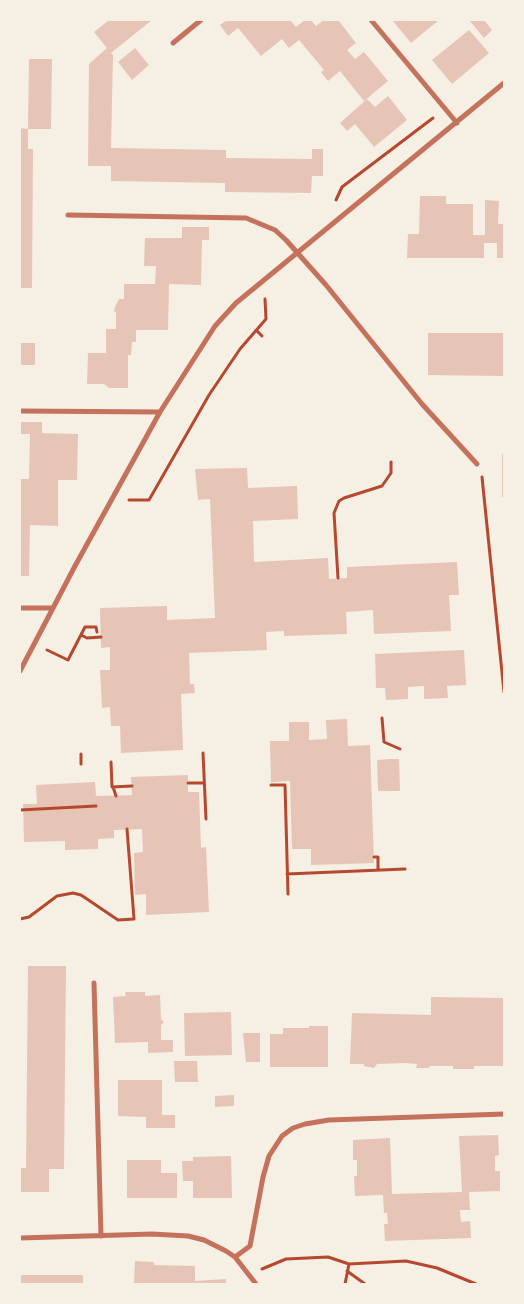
<!DOCTYPE html>
<style>
body{margin:0}
#map{position:relative;width:524px;height:1304px;overflow:hidden;background:#f6efe4;font-family:"Titillium Web",sans-serif}
canvas{display:block}
.frame{position:absolute;inset:0;border:21px solid #f6efe4;pointer-events:none}
</style>
<div id="map">
<canvas width="524" height="1304"></canvas>
<div class="frame"></div>
</div>
<script>
const g = document.querySelector('canvas').getContext('2d');
g.lineJoin = 'round';
function fill(path, color) {
  g.fillStyle = color;
  g.fill(path, 'evenodd');
}
function poly(rows) {
  const path = new Path2D();
  for (const r of rows) {
    path.moveTo(r[0], r[1]);
    for (let i = 2; i < r.length; i += 2) path.lineTo(r[i], r[i + 1]);
  }
  return path;
}
function strokePath(path, color, width, dash) {
  g.strokeStyle = color;
  g.lineWidth = width;
  g.lineCap = dash ? 'butt' : 'round';
  g.setLineDash(dash || []);
  g.stroke(path);
}
fill(poly([
 [109,20,152,20,111,53,113,55,111,148,226,150,226,158,312,159,312,149,323,149,323,176,312,176,311,193,225,192,225,183,111,181,111,166,88,166,89,64,107,48,94,32],
 [227,20,290,20,296,27,305,20,311,20,316,26,324,20,338,20,356,43,347,50,355,59,364,52,388,81,364,101,340,71,328,81,321,72,324,70,299,40,289,48,282,39,261,56,238,28,228,36,220,25],
 [392,20,439,20,411,43],
 [469,20,484,20,492,30,484,38],
 [469,30,489,53,452,84,432,60],
 [135,48,149,65,132,80,118,62],
 [29,59,52,59,51,129,28,129,28,149,33,149,32,288,20,288,20,128,28,129],
 [388,96,407,120,374,147,355,124,347,131,340,123,367,99,375,107],
 [420,196,446,196,446,204,473,204,473,235,485,235,485,200,499,201,498,224,504,224,504,258,497,258,497,243,484,243,484,258,407,258,408,234,419,234],
 [182,227,209,227,209,240,202,240,201,285,169,284,168,330,136,330,136,342,132,342,131,355,128,355,128,388,109,388,104,384,87,384,88,353,106,353,106,329,116,329,116,312,114,312,115,307,119,299,124,299,124,284,155,284,156,266,144,266,145,238,182,238],
 [428,333,504,333,504,376,428,375],
 [20,343,35,343,35,365,20,365],
 [20,422,42,422,42,433,78,434,77,480,58,480,58,526,30,525,29,576,20,576,20,479,29,479,30,434,20,434],
 [502,454,504,454,504,497,502,497],
 [247,468,248,488,297,486,298,519,253,521,254,562,328,558,329,579,347,578,347,567,457,562,459,595,449,595,451,631,374,634,373,610,346,612,347,634,284,636,284,631,266,632,267,650,189,653,190,684,194,684,195,693,181,694,183,750,121,753,120,726,111,726,110,707,102,708,100,670,110,670,110,647,101,648,100,608,167,606,167,620,215,618,210,499,198,500,195,469],
 [464,650,466,685,447,686,448,698,424,699,424,686,408,687,408,699,386,700,385,688,376,688,375,654],
 [347,719,348,746,370,745,374,863,311,865,311,849,292,849,290,781,271,782,270,741,289,741,289,722,309,722,309,740,327,739,326,720],
 [389,759,399,759,400,791,378,791,377,760],
 [188,775,188,792,199,792,201,848,206,847,209,912,146,915,146,894,135,895,134,853,143,852,142,829,114,830,114,838,98,839,98,849,65,850,65,841,24,842,23,804,37,804,36,785,95,782,96,796,132,795,131,777],
 [28,966,66,966,64,1169,49,1169,49,1192,20,1192,20,1168,26,1168],
 [125,992,145,992,145,996,160,995,161,1019,164,1022,161,1025,161,1040,173,1040,173,1052,148,1053,148,1042,115,1043,113,997,126,996],
 [431,997,504,998,504,1066,474,1066,474,1069,453,1069,453,1066,430,1066,429,1068,416,1068,417,1064,405,1063,377,1064,374,1068,364,1066,364,1064,350,1064,352,1013,431,1015],
 [231,1012,232,1055,185,1056,184,1013],
 [309,1026,328,1026,328,1067,270,1067,270,1034,283,1034,283,1028,309,1028],
 [243,1033,260,1033,260,1062,246,1062],
 [174,1061,197,1061,198,1082,175,1082],
 [118,1080,162,1080,162,1115,175,1115,175,1128,146,1128,146,1117,118,1116],
 [234,1095,234,1106,215,1107,215,1096],
 [498,1135,499,1155,495,1156,495,1171,500,1171,500,1191,469,1192,470,1210,460,1210,461,1222,470,1221,471,1238,385,1241,384,1224,388,1224,387,1213,384,1213,383,1195,355,1196,354,1176,357,1176,357,1160,353,1160,353,1140,390,1138,392,1194,462,1192,459,1136],
 [231,1156,232,1198,193,1198,193,1181,183,1181,182,1161,193,1161,193,1157],
 [127,1160,161,1160,161,1173,177,1173,177,1198,127,1198],
 [135,1261,154,1262,154,1265,195,1266,195,1281,226,1279,226,1284,134,1284],
 [21,1275,83,1275,83,1284,21,1284]
]), '#e6c5b7');
strokePath(poly([
 [336,200,342,187,433,118],
 [256,330,262,336],
 [482,477,504,692],
 [129,500,149,500,209,395,240,349,266,319,265,299],
 [338,578,334,513,339,501,344,498,382,486,391,473,391,462],
 [81,635,87,638,101,637],
 [47,650,68,660,85,627,96,627,97,632],
 [382,718,384,742,400,749],
 [203,753,206,819],
 [81,754,81,764],
 [111,762,112,787,132,786],
 [188,783,204,783],
 [271,785,285,785,288,894],
 [113,787,116,796],
 [20,810,96,806],
 [374,857,378,857,378,870],
 [287,874,405,869],
 [20,919,29,917,57,896,73,893,81,895,118,920,134,919,127,829],
 [262,1269,286,1259,328,1257,349,1264,406,1261,437,1268,476,1284],
 [347,1271,365,1284],
 [345,1284,349,1264]
]), '#b5482f', 3);
strokePath(poly([
 [371,20,457,123],
 [173,43,201,20],
 [68,215,246,218,275,230,286,240,326,285,422,404,477,464],
 [20,411,160,412],
 [20,608,52,608],
 [20,671,75,566,160,412,215,326,236,303,504,83],
 [94,983,101,1236],
 [20,1238,152,1234,188,1236,204,1240,226,1251,235,1257,256,1284],
 [235,1257,250,1246,263,1177,269,1156,282,1136,293,1128,305,1124,329,1120,504,1114]
]), '#c5725c', 5);
</script>
